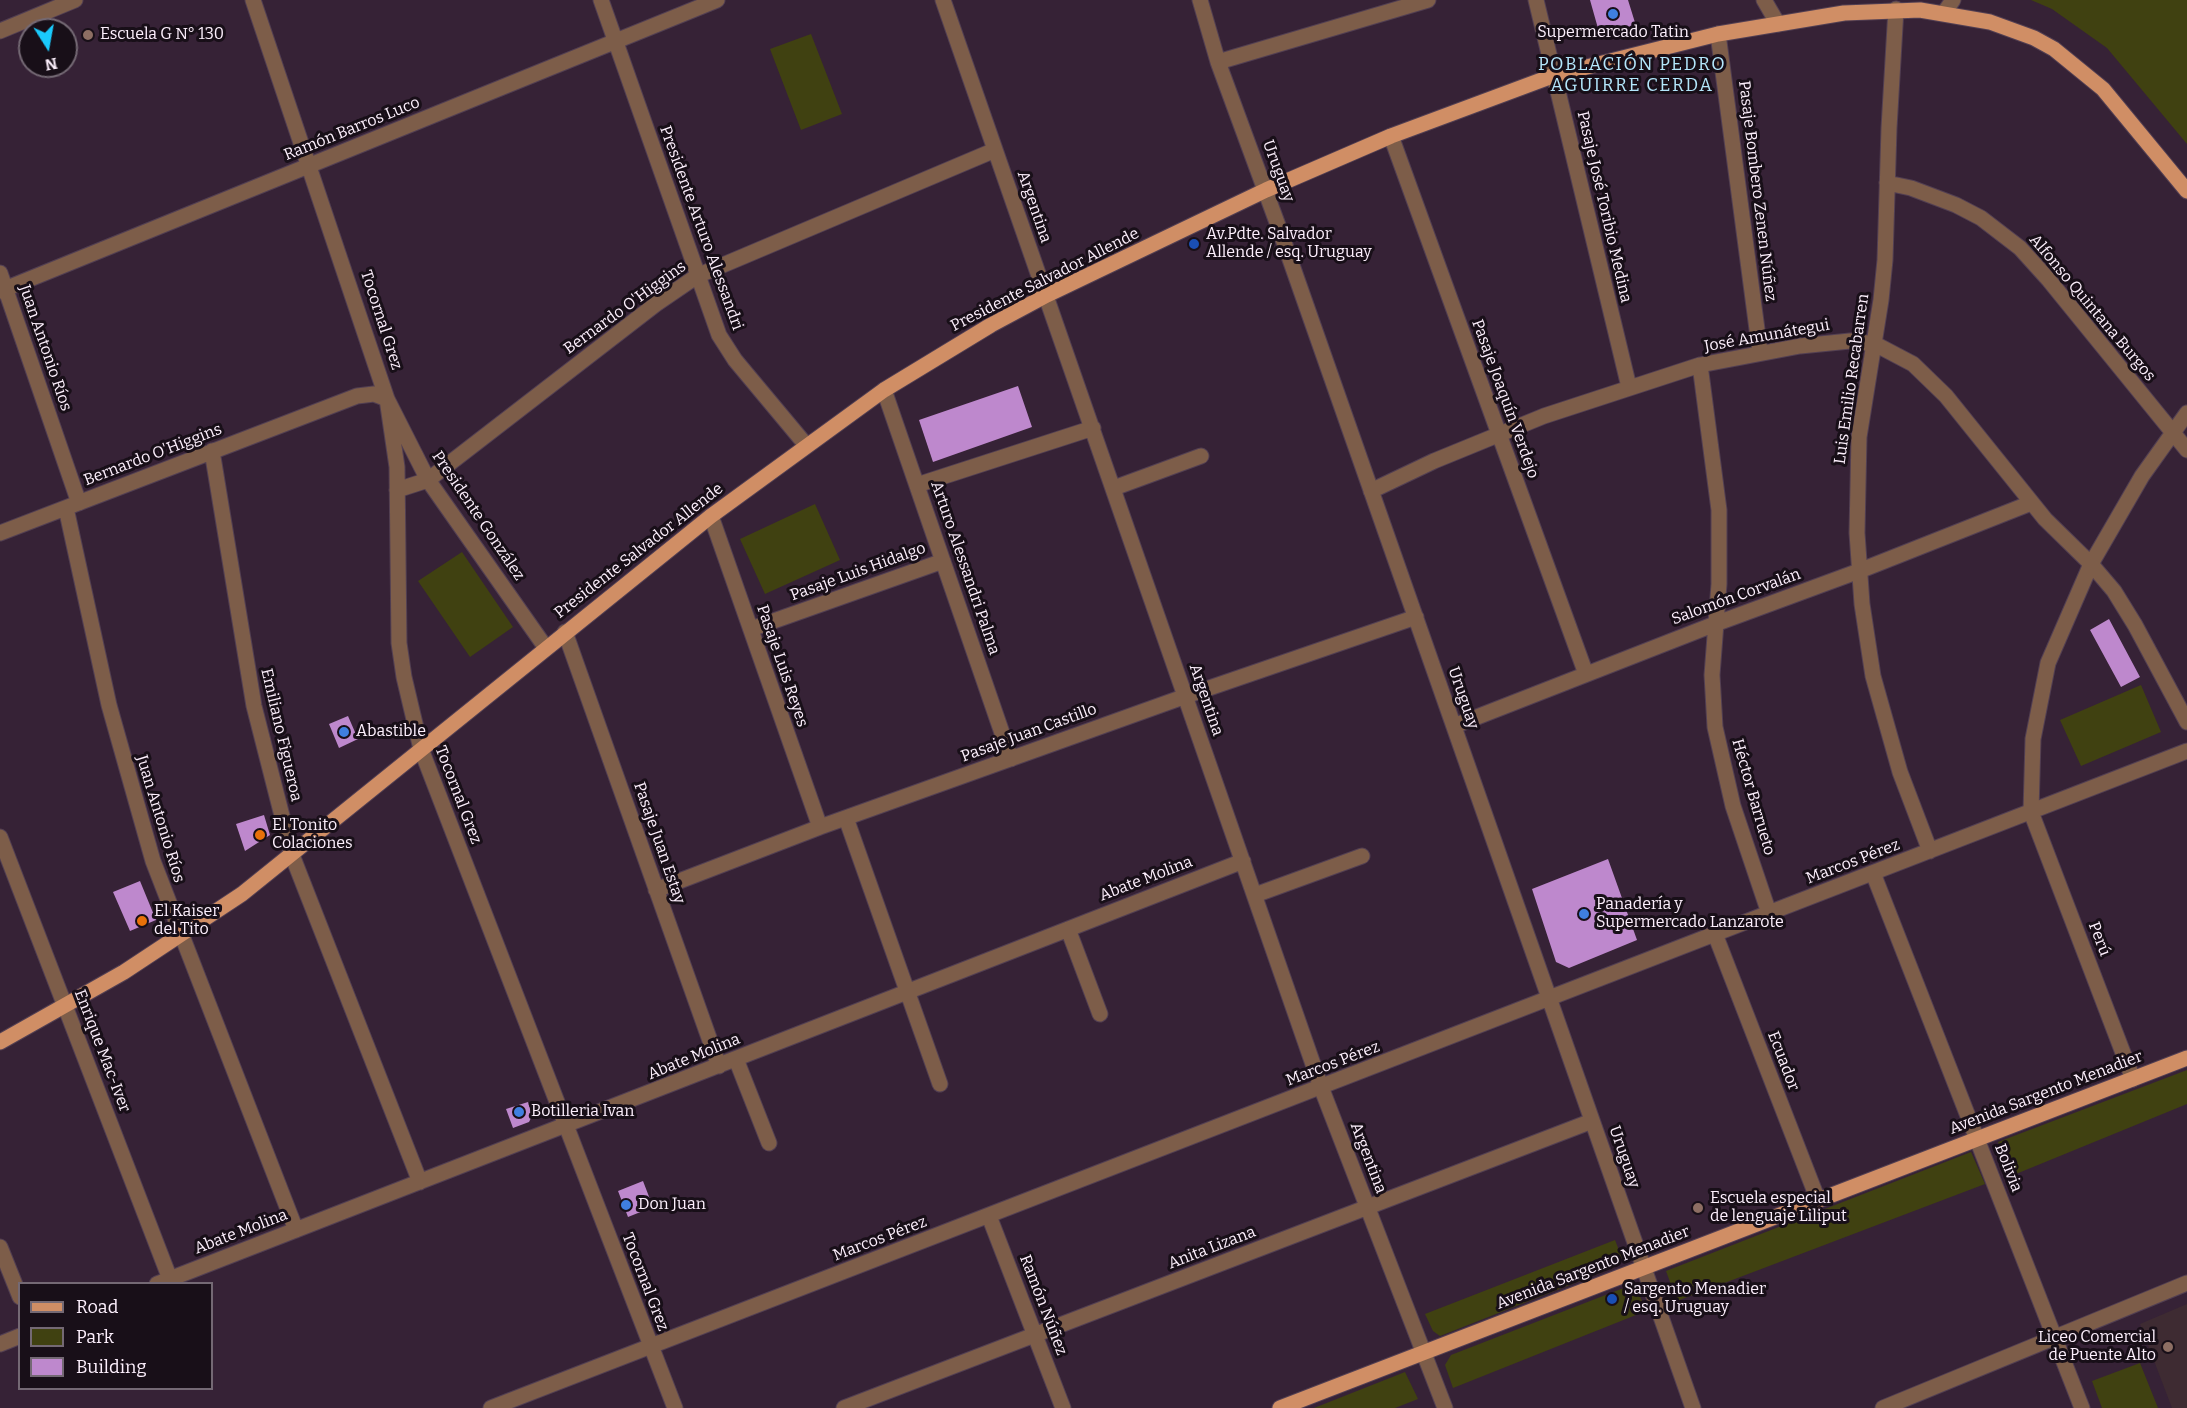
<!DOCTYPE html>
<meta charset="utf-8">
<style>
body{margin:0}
#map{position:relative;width:2187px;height:1408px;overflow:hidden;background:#362236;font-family:Bitter,serif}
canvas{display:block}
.legend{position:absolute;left:18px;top:1282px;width:195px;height:108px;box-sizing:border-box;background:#180f18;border:2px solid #746974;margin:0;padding:8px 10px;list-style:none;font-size:18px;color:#fdf0fd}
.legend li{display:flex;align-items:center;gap:12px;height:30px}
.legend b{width:30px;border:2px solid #746974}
.north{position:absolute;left:18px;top:18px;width:60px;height:60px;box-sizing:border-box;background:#180f18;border:2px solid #746974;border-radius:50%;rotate:169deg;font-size:16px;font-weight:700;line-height:24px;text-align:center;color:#fdf0fd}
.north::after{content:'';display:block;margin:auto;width:21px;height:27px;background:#1acafc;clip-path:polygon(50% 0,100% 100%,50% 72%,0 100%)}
</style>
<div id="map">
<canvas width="2187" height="1408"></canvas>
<ul class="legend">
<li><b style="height:8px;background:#d08e65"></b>Road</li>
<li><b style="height:16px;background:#404111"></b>Park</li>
<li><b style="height:16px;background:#be88cd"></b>Building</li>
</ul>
<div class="north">N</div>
</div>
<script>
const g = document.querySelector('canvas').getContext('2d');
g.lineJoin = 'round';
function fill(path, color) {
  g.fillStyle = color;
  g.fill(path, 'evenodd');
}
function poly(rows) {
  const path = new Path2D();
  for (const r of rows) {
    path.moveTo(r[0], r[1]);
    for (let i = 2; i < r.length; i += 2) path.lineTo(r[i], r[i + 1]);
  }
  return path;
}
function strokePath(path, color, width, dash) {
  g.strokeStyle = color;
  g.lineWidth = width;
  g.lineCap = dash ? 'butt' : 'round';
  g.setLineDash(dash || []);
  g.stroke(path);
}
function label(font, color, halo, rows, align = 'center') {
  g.font = font + ' Bitter,serif';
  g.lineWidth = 6;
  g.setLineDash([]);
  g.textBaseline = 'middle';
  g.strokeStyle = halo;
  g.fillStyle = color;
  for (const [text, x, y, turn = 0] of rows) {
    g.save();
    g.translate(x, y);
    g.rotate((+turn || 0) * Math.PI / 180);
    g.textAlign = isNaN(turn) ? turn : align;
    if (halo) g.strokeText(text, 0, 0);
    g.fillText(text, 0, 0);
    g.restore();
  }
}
fill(poly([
 [2187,1304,2187,1408,2172,1408,2140,1324]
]), '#3e2b32');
fill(poly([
 [2031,0,2187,0,2187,144,2107,48,2052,9],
 [811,34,842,114,801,130,770,49],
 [815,504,840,560,765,594,740,539],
 [462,552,513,627,470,657,418,581],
 [2141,685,2161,732,2081,766,2060,720],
 [2187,1070,2187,1104,2011,1176,1998,1142],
 [1971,1152,1985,1184,1677,1301,1666,1271],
 [1615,1240,1622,1258,1613,1268,1440,1336,1433,1331,1425,1314],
 [1621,1289,1637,1289,1646,1311,1453,1388,1445,1365,1451,1355],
 [2140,1363,2158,1408,2102,1408,2092,1381],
 [1405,1372,1418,1399,1395,1408,1314,1408]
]), '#404111');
fill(poly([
 [1590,0,1628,0,1637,29,1601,39],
 [1018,386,1032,427,933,462,919,420],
 [2109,619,2140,677,2121,687,2090,630],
 [348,716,358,739,339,748,329,724],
 [264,815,270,835,245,851,236,824],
 [1608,859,1637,940,1569,968,1556,962,1532,889],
 [140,881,156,920,130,931,113,892],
 [528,1102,532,1116,529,1122,513,1128,506,1109],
 [643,1181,653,1207,628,1217,618,1191]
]), '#be88cd');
const minor = poly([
 [253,0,387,399,397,467,399,643,404,677,421,749,675,1408],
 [601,0,719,335,735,360,806,445],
 [943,0,1321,1087,1445,1408],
 [1200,0,1218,62,1279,228,1693,1408],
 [1536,0,1629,387],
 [1764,0,1778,24],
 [1896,9,1889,128,1885,260,1881,300,1859,437,1857,533,1862,604,1873,676,1900,772,1930,851],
 [1944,13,1953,0],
 [0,31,75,0],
 [1718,34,1760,352],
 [1218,62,1428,0],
 [1391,136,1586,674],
 [1887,183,1911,188,1956,205,1981,218,2020,248,2048,279,2187,450],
 [0,273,79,503],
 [0,291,717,0],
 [1700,365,1719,510,1719,584,1712,675,1715,727,1733,806,1769,913],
 [884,390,1011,759],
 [212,451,254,706,292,855,420,1182],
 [917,485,1093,428],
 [1114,488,1201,456],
 [397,490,428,480,656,304,697,276,995,150],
 [1371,491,1434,461,1544,416,1700,365,1800,346,1850,341,1875,344,1913,364,1946,396,2045,519,2091,564,2114,591,2135,625,2187,722],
 [66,508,109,705,153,861,296,1230],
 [711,516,820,827],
 [0,533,357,396,374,394,387,399,428,480,546,648],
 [751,629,943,561],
 [565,632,719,1066],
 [1454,726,1715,624,1859,571,2031,503],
 [846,818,940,1084],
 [0,837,170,1279],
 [1873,873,2082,1408],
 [656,890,820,827,1186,696,1416,617],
 [1255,895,1362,856],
 [1068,929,1100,1014],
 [1715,934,1818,1200],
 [736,1059,769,1143],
 [2133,1079,2031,812,2033,739,2048,663,2091,564,2142,476,2187,413],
 [989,1216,1063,1408],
 [0,1247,20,1297],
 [157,1284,1243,861],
 [0,1344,20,1336],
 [491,1408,2187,751],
 [844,1408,1592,1121],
 [1883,1408,2187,1283]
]);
const major = poly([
 [0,1042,124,972,242,894,711,516,884,390,991,325,1047,295,1266,190,1391,136,1555,75,1718,34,1844,13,1920,10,1990,22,2034,38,2054,49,2103,89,2187,191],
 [1280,1408,2187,1058]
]);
strokePath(minor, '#523f52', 17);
strokePath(major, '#523f52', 17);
strokePath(minor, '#7d5d49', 15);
strokePath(major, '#d08e65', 15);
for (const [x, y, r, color] of [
 [1613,14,6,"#3f7fe0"],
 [88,35,6,"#8d6e63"],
 [1194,244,6,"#1a4fb4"],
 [344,732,6,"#3f7fe0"],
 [260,835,6,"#e8710a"],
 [1584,914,6,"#3f7fe0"],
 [142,921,6,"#e8710a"],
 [519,1112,6,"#3f7fe0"],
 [626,1205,6,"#3f7fe0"],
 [1698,1208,6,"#8d6e63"],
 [1612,1299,6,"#1a4fb4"],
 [2168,1347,6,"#8d6e63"]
]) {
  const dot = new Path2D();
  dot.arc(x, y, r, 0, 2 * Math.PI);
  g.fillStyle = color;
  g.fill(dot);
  strokePath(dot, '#180f18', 2);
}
label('16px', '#fdf0fd', '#180f18', [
 ["Supermercado Tatin",1613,33,"center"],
 ["Escuela G N° 130",100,35],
 ["Av.Pdte. Salvador",1206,235],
 ["Allende / esq. Uruguay",1206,253],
 ["Abastible",356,732],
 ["El Tonito",272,826],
 ["Colaciones",272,844],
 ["Panadería y",1596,905],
 ["Supermercado Lanzarote",1596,923],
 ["El Kaiser",154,912],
 ["del Tito",154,930],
 ["Botilleria Ivan",531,1112],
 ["Escuela especial",1710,1199],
 ["de lenguaje Liliput",1710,1217],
 ["Don Juan",638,1205],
 ["Sargento Menadier",1624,1290],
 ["/ esq. Uruguay",1624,1308],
 ["Liceo Comercial",2156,1338,"right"],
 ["de Puente Alto",2156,1356,"right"]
], 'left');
label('16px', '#fdf0fd', '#180f18', [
 ["Ramón Barros Luco",352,129,-22],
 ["Uruguay",1278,171,70],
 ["Pasaje Bombero Zenen Núñez",1757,191,83],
 ["Argentina",1034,207,71],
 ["Pasaje José Toribio Medina",1604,207,77],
 ["Presidente Arturo Alessandri",701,228,70],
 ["Presidente Salvador Allende",1045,280,-27],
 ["Bernardo O'Higgins",625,308,-36],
 ["Alfonso Quintana Burgos",2092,308,50],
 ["Tocornal Grez",381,320,72],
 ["José Amunátegui",1767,336,-10],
 ["Juan Antonio Ríos",45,348,71],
 ["Luis Emilio Recabarren",1852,379,-82],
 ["Pasaje Joaquín Verdejo",1505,399,70],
 ["Bernardo O'Higgins",153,455,-21],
 ["Presidente González",478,516,56],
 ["Presidente Salvador Allende",639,551,-38],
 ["Arturo Alessandri Palma",965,568,71],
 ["Pasaje Luis Hidalgo",858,572,-20],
 ["Salomón Corvalán",1736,597,-20],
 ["Pasaje Luis Reyes",782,666,71],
 ["Uruguay",1463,698,71],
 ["Argentina",1206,700,71],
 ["Pasaje Juan Castillo",1029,733,-20],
 ["Emiliano Figueroa",281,735,77],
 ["Tocornal Grez",458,795,69],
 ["Héctor Barrueto",1753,797,74],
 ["Juan Antonio Ríos",160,819,73],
 ["Pasaje Juan Estay",659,843,71],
 ["Marcos Pérez",1853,862,-21],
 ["Abate Molina",1146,879,-21],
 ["Perú",2099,939,69],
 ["Enrique Mac-Iver",102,1051,69],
 ["Abate Molina",694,1057,-22],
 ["Ecuador",1783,1061,69],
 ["Marcos Pérez",1333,1064,-21],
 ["Avenida Sargento Menadier",2046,1093,-21],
 ["Uruguay",1624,1157,71],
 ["Argentina",1368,1158,69],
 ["Bolivia",2008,1168,69],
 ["Abate Molina",241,1232,-21],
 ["Marcos Pérez",880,1239,-21],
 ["Anita Lizana",1212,1248,-21],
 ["Avenida Sargento Menadier",1593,1268,-21],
 ["Tocornal Grez",645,1282,69],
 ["Ramón Núñez",1043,1305,69]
]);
g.letterSpacing = '1.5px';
label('18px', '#b4e7fc', '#180f18', [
 ["POBLACIÓN PEDRO",1632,65],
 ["AGUIRRE CERDA",1632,86]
]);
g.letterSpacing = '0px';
</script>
